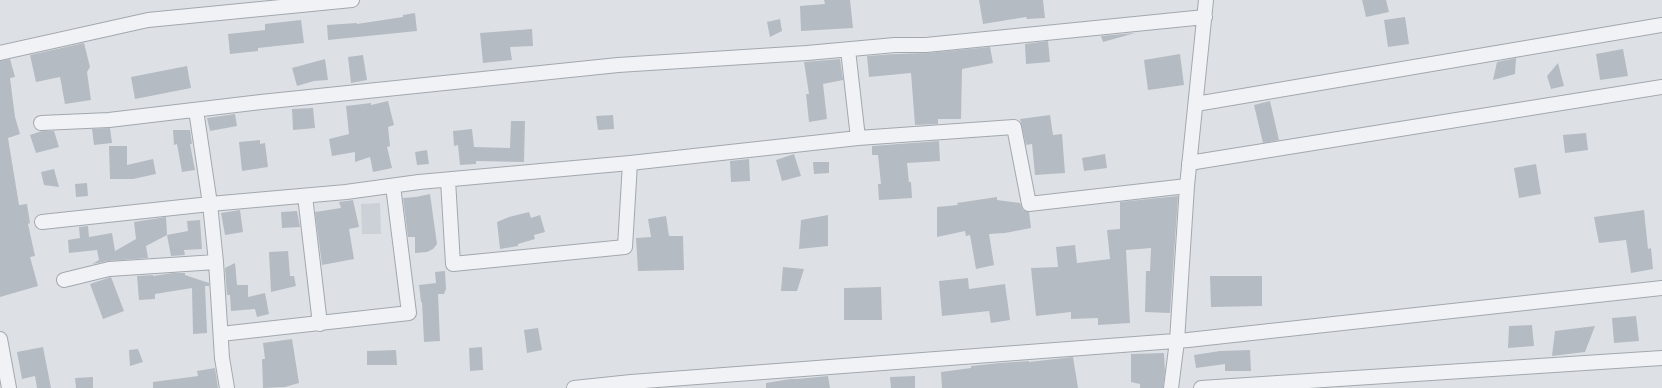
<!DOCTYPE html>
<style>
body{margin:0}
canvas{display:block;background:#dde1e6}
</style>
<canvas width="1662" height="388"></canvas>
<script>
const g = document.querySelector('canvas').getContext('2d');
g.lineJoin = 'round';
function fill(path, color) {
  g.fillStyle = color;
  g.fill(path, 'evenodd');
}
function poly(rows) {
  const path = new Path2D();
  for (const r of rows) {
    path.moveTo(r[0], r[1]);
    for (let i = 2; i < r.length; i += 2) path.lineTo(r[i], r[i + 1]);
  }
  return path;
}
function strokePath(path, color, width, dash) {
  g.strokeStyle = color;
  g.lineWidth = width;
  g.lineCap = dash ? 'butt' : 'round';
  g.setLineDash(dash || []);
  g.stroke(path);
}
fill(poly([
 [380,203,381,234,362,234,361,204]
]), '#cbd1d7');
fill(poly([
 [824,0,850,0,853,28,801,31,800,6,825,4],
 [979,0,1043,0,1045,18,1027,19,1026,17,983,24],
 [1362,0,1386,0,1389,12,1366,17],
 [415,13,417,31,328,40,327,25,357,23,357,24,403,17,403,15],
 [1405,17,1409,44,1388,47,1384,20],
 [780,19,782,31,770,37,767,22],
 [301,20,304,43,258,48,258,51,230,54,228,34,265,30,265,24],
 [532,29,533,46,510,47,512,60,483,63,480,33],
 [1135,33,1103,42,1101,36],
 [1048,41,1050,62,1026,64,1025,44],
 [84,43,90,67,87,72,91,100,65,104,60,77,36,82,30,55],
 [990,47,993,63,962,69,961,119,938,119,938,124,915,125,911,73,869,77,867,56,895,54,927,53],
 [1623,49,1628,76,1600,80,1596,54],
 [1180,54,1184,85,1148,90,1144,60],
 [363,55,367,80,351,83,348,57],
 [1516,58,1515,74,1493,80,1497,62],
 [10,59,15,77,10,78,15,117,20,134,8,138,19,205,27,204,30,223,28,224,35,256,30,257,38,286,0,297,0,61],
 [325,59,328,80,314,81,297,86,292,68],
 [840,59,843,80,823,84,827,119,809,122,806,94,809,94,804,62],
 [1558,63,1564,86,1551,89,1547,76],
 [187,66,191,88,135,99,131,77],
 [388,101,394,125,388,127,390,146,387,147,392,168,373,172,370,157,355,162,355,152,332,156,329,139,349,134,346,106,371,103,371,105],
 [1270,101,1279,140,1263,143,1254,105],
 [313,108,315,128,293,130,292,109],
 [235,114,237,126,210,131,207,118],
 [613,115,614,129,598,130,596,116],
 [1050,115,1053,135,1062,134,1065,173,1035,175,1032,144,1026,145,1020,119],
 [511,121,525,121,524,162,476,161,476,164,460,165,458,145,454,146,453,131,472,129,474,147,510,148],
 [110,128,112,143,94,145,92,129],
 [173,130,190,130,192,144,190,144,195,170,182,172,177,144,174,145],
 [42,131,54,131,59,147,36,153,30,135],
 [1586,133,1588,150,1565,153,1563,135],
 [260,140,260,144,265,143,268,167,242,171,239,142],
 [939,141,940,161,907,163,909,182,911,182,912,198,879,200,878,184,881,184,878,155,872,155,872,146],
 [109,146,127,146,127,165,153,159,156,174,133,179,110,179],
 [427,150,429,164,417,165,415,152],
 [794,154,801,176,782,181,776,160],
 [1105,154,1107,168,1084,171,1082,158],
 [749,159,750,181,731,182,730,161],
 [813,162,829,162,829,173,814,174],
 [1536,164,1541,194,1519,198,1514,168],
 [54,169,59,187,44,185,41,172],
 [87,183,88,196,76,197,75,184],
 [430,194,437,244,433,249,427,252,415,253,415,237,408,237,403,198,416,197],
 [1178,196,1170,313,1145,312,1146,271,1150,271,1151,248,1126,250,1130,323,1098,325,1098,318,1071,319,1071,312,1036,316,1031,268,1058,267,1056,247,1075,245,1077,263,1110,259,1107,230,1120,229,1120,202],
 [997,197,997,200,1020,203,1023,210,1029,212,1031,228,1005,233,989,234,994,265,976,269,970,235,966,236,965,231,937,237,937,207,958,205,957,203],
 [353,200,359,227,349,229,354,259,322,265,315,212,341,208,339,202],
 [240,210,243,232,225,235,221,213],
 [1644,210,1648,249,1651,248,1653,269,1631,273,1626,240,1599,243,1594,217],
 [297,211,300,227,282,228,281,212],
 [529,212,531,218,540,215,545,232,534,235,535,239,518,244,518,246,500,249,497,222,509,217],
 [828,215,828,246,799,249,801,220],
 [666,216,669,236,683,236,684,270,638,271,636,238,651,237,648,219],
 [166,217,167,235,146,246,148,258,108,261,92,264,99,260,97,250,69,253,68,240,80,238,79,227,88,226,89,237,112,233,115,251,136,239,134,222],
 [200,220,202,249,184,250,185,255,171,256,167,235,188,231,187,221],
 [288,251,290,276,294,276,296,286,271,292,269,252],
 [235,263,237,285,248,285,248,297,265,293,269,314,257,317,255,309,231,311,230,295,227,295,225,268],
 [783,267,804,269,797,291,781,291],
 [445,271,446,289,444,294,438,294,440,341,424,342,422,302,421,302,419,285,436,283,435,272],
 [173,273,185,273,185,275,209,283,209,286,205,286,207,333,193,334,192,288,155,294,155,299,139,300,137,276,153,275,153,276],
 [1210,276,1262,276,1262,306,1211,307],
 [111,277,124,311,103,319,90,284],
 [968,278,969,289,1005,284,1010,320,991,323,989,311,942,316,939,281],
 [881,287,882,320,844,320,844,288],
 [1636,316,1639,341,1614,343,1612,318],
 [1532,325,1534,346,1508,348,1509,326],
 [1595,326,1585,352,1552,356,1555,331],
 [538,328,542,350,527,353,524,330],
 [292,339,299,383,285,387,263,388,262,359,265,359,263,343],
 [43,347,51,388,37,388,35,376,22,379,17,352],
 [482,347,483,370,470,371,469,348],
 [138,349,143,362,130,366,129,350],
 [396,350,397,365,367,365,367,351],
 [1250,350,1251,371,1225,371,1225,364,1196,368,1194,355,1220,351],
 [1164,353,1165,371,1163,388,1140,388,1140,384,1131,382,1131,354],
 [1073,357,1078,388,942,388,941,372,971,368,971,366,1000,363,1029,361,1029,362],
 [215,368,218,388,153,388,153,382,198,376,197,371],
 [828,376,830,388,766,388,766,383,790,379,797,379],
 [915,376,915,388,891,388,890,377],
 [93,377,93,388,76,388,75,378]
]), '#b5bbc2');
const minor = poly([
 [848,50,858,138],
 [0,53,148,20,352,0],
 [1196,104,1662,25],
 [196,110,210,204,216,262,222,358,227,388],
 [41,123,109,120,261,102,618,65,807,53,895,45,926,45,1205,17],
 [1189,163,1662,87],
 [448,180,453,264,625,247,630,163],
 [305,196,320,324],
 [42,222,210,204,346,192,419,182,630,163,858,138,1014,127,1029,204,1187,186],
 [64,280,109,269,216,262],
 [221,334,409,313,393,186],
 [0,339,9,388],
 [574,388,631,382,1188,340,1662,288],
 [1171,388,1177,341,1187,186,1206,0],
 [1201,388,1662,358]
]);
strokePath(minor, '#a3a8af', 16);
strokePath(minor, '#f0f2f5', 14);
</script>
